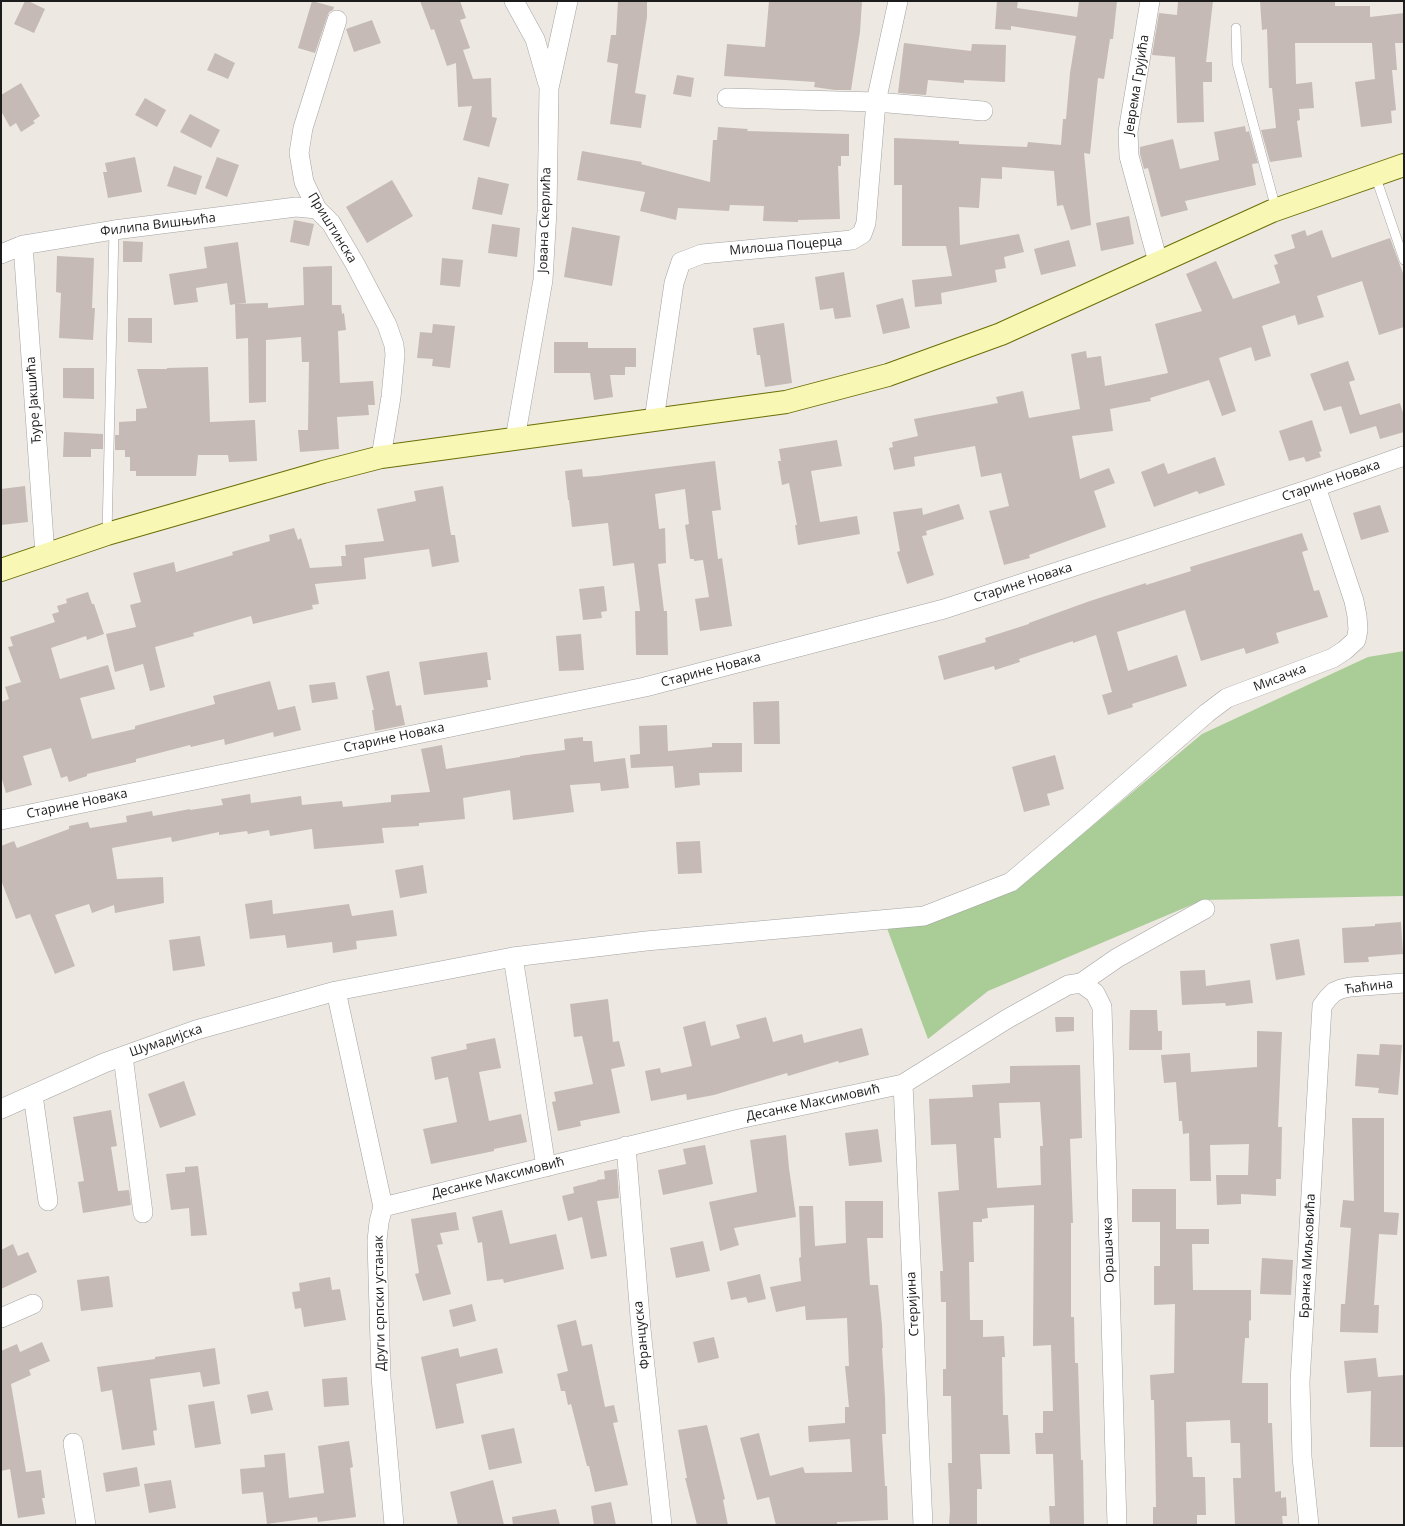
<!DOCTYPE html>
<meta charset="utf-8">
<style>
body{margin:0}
#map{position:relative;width:1405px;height:1526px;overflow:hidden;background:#ede8e1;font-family:"Open Sans",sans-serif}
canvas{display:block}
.frame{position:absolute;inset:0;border:2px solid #1c1c1c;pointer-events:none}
</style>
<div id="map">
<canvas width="1405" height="1526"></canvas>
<div class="frame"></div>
</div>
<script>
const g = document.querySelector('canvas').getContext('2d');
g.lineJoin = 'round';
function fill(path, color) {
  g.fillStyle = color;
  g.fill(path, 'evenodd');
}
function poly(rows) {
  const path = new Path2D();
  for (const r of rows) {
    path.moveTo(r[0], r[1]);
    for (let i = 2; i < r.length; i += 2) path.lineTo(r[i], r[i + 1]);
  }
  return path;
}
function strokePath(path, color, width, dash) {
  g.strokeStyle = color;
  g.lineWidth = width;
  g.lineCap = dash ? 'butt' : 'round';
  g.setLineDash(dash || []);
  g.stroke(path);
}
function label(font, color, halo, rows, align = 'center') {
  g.font = font + ' "Open Sans",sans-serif';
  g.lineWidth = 3;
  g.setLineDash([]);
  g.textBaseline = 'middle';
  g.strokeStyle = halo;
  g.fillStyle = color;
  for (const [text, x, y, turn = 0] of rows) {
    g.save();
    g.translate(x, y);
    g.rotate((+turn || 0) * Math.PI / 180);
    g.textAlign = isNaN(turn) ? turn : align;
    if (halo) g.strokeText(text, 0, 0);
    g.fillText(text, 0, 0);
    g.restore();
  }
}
fill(poly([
 [1404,651,1404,896,1203,900,988,991,928,1039,884,920,1018,888,1202,734,1368,657]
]), '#aacc96');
fill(poly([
 [25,1,28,1,45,9,34,33,14,24],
 [312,1,334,7,333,10,329,12,327,17,315,53,298,48],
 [420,1,460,1,466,18,460,20,470,48,463,50,473,79,491,78,492,117,497,118,489,147,463,140,472,106,458,107,456,63,447,66,434,29,431,30],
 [618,1,647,1,647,17,635,93,646,95,641,128,610,124,618,64,607,62,611,35,616,35],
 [769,1,862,1,860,32,851,90,835,90,814,87,815,82,724,76,727,44,765,47],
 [997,1,1018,1,1017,8,1077,17,1079,1,1117,1,1113,39,1110,39,1104,79,1098,78,1090,154,1084,153,1091,225,1071,230,1063,205,1057,206,1054,171,1002,167,1002,179,981,178,979,208,959,207,960,245,1019,234,1024,252,1004,257,1006,268,995,270,997,282,941,293,942,304,915,307,912,280,952,276,946,246,902,246,902,185,894,185,894,138,959,141,959,144,1027,147,1028,142,1061,145,1063,119,1066,119,1070,73,1076,36,1011,26,1011,30,995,29],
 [1178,1,1213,1,1206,62,1212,62,1212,82,1203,82,1204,122,1177,123,1175,57,1152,55,1159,13,1177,15],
 [1260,1,1335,1,1335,6,1370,6,1370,17,1404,13,1404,43,1395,43,1397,70,1392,70,1396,110,1391,111,1392,123,1361,127,1355,82,1375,79,1372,43,1295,43,1296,84,1312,82,1314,108,1299,109,1300,120,1297,121,1302,157,1270,162,1261,130,1276,128,1272,88,1269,88,1267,29,1262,30],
 [372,20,381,43,354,52,346,29],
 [904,43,971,51,972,44,1006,45,1005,82,964,80,964,83,928,80,926,95,898,93],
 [215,53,235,63,228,79,207,70],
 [677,75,694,78,691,97,673,94],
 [21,83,40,116,33,121,35,123,21,132,16,123,10,127,1,111,1,95],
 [145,98,166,110,157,127,135,115],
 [190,114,220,130,211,148,180,132],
 [1245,126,1246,132,1249,131,1258,163,1252,164,1256,185,1185,201,1188,210,1161,217,1148,168,1144,169,1140,154,1140,147,1173,139,1180,169,1219,160,1214,132],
 [718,127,748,129,747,131,849,134,849,156,841,156,841,166,838,166,840,219,798,220,798,222,763,221,764,206,730,205,729,211,678,208,676,220,640,211,645,192,577,180,582,151,642,162,641,164,710,182,713,140,717,140],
 [135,157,142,192,108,198,103,172,107,172,105,163],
 [217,157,239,165,227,197,205,188],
 [174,166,202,176,196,195,167,186],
 [478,177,509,184,502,215,472,209],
 [392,180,413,216,367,243,346,207],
 [1129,216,1134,244,1101,251,1096,223],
 [294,220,314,224,309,246,290,242],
 [492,224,520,228,517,257,488,253],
 [572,227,620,236,612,286,564,277],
 [1305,230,1307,236,1322,230,1332,258,1390,238,1404,276,1404,327,1379,335,1362,281,1317,296,1324,317,1298,325,1295,315,1262,326,1271,356,1255,361,1251,347,1219,358,1236,411,1222,416,1209,380,1150,398,1151,401,1110,409,1113,431,1072,436,1080,479,1109,468,1115,483,1094,491,1106,527,1029,555,1030,558,1004,565,989,511,1009,506,1001,473,981,477,975,446,914,457,915,466,894,470,889,448,893,447,892,442,918,436,914,419,998,403,996,397,1023,391,1029,418,1080,409,1071,354,1086,351,1087,358,1101,356,1105,386,1168,373,1155,324,1202,311,1186,274,1216,261,1233,299,1280,283,1274,265,1278,264,1274,255,1295,248,1291,235],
 [1069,240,1076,266,1041,275,1034,249],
 [123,241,143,242,142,262,123,262],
 [238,242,246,303,235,304,268,303,268,308,304,305,303,267,332,266,332,305,341,305,342,314,344,313,346,330,338,331,340,383,373,381,375,405,368,405,369,415,337,417,339,449,300,452,298,430,308,430,309,362,302,362,301,337,266,340,266,402,249,403,248,338,236,339,235,304,230,305,227,283,196,288,198,302,174,305,169,274,207,268,204,247],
 [57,256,94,258,92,308,95,308,93,340,59,338,61,293,56,292],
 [442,258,463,260,460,287,440,285],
 [844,272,851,317,835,319,833,308,820,310,815,277],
 [903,298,910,328,883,334,876,305],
 [128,318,152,318,152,343,128,342],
 [784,323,792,383,765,387,760,355,757,355,753,328],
 [433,324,455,326,450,368,432,366,433,359,417,358,420,332,432,333],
 [554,342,588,342,588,348,636,348,636,367,625,367,625,375,610,375,613,397,594,400,590,373,554,373],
 [1348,361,1355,380,1349,382,1360,415,1400,403,1404,416,1404,432,1380,439,1376,426,1350,434,1341,406,1324,411,1310,374],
 [208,367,210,422,255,420,257,461,229,462,228,455,198,455,196,476,136,476,136,471,130,471,130,457,125,457,125,450,115,450,115,435,119,435,119,422,136,421,136,409,147,408,137,369,167,369,167,368],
 [63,368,94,368,94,399,63,398],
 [1312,420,1322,451,1319,452,1321,457,1306,462,1304,457,1289,461,1279,431],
 [64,432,103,434,103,449,91,449,91,457,63,457],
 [837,440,842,466,811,471,820,522,857,516,860,534,798,545,795,525,797,525,789,483,782,485,778,461,781,461,779,449],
 [1215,457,1225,485,1199,494,1197,491,1154,507,1141,472,1164,463,1168,474],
 [715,461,721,510,712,511,718,559,722,558,732,626,700,631,695,599,709,597,703,560,694,561,694,559,690,559,685,525,689,524,685,489,655,494,659,529,665,528,666,563,658,564,664,611,667,611,668,655,636,655,635,611,640,611,634,563,613,566,608,523,572,527,569,500,568,500,565,471,582,469,583,477,597,476],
 [25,486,28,522,1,525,1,489],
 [443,486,451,535,455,535,459,562,432,567,429,549,364,558,366,579,315,584,319,604,312,605,313,609,253,624,251,616,193,633,194,636,155,647,165,687,150,691,143,664,115,672,106,634,136,627,130,605,141,602,133,573,174,562,176,572,233,555,232,552,270,541,269,535,294,528,298,540,301,538,310,568,342,566,341,556,346,556,345,545,384,541,377,509,416,501,414,491],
 [959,504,964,519,926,531,927,535,922,536,934,575,907,584,897,552,900,551,893,512,922,508,923,515],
 [1380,505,1389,532,1361,540,1353,513],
 [1302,533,1308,550,1302,552,1314,591,1319,590,1328,617,1276,633,1279,643,1246,654,1244,648,1201,661,1185,610,1117,632,1128,671,1177,655,1187,686,1132,704,1133,707,1108,715,1102,695,1112,692,1096,635,1073,643,1073,641,1019,659,1020,662,995,670,994,666,944,680,938,656,986,642,985,638,1029,624,1029,623,1090,601,1146,583,1146,585,1191,571,1190,567],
 [604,586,607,611,601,612,602,618,583,620,579,589],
 [88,592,92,604,94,604,104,634,87,640,86,636,51,648,60,679,108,665,115,689,80,698,92,739,135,729,135,726,215,704,213,696,270,681,278,710,295,706,301,730,274,737,273,732,225,745,224,739,191,747,190,745,136,759,136,762,87,774,87,776,69,782,67,776,61,778,51,748,23,756,32,785,6,793,1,776,1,702,9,699,5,687,21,682,8,647,13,646,10,637,55,622,52,614,59,612,57,606,67,603,66,599],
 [581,634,584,670,559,671,556,636],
 [487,652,491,680,487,680,488,687,424,695,419,662],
 [389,671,396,706,401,705,405,725,375,731,372,710,374,710,366,676],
 [335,682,338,699,312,703,309,685],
 [779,701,780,744,754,744,753,702],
 [667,725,668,751,712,747,712,743,742,743,742,772,699,773,700,785,675,788,673,766,631,768,630,755,640,754,639,726],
 [583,737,583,741,592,741,594,762,625,758,629,788,601,791,600,783,570,785,574,812,513,820,510,790,463,798,465,819,419,823,419,826,382,828,384,843,314,849,312,829,270,836,269,830,248,834,247,831,219,835,219,832,172,842,171,837,112,848,117,879,163,877,164,903,115,913,114,905,92,913,89,904,55,915,75,966,55,974,30,914,16,919,1,880,1,846,14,841,17,848,69,829,69,826,88,822,90,828,127,822,126,816,152,811,153,816,190,809,190,810,223,805,221,799,250,794,251,803,301,796,302,805,342,801,343,807,391,802,391,795,430,792,421,749,442,745,446,769,520,757,520,756,565,750,564,739],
 [1055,755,1064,789,1047,794,1050,805,1024,812,1012,767],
 [700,841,702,873,678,874,676,842],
 [423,865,427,893,400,898,395,870],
 [272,900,273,914,349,904,352,916,393,910,397,936,356,941,357,949,333,953,332,942,287,948,285,935,250,939,245,904],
 [1401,922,1403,954,1368,957,1369,962,1344,963,1342,928,1375,926,1375,924],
 [200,936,205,966,173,971,169,940],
 [1299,939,1305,975,1276,980,1270,944],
 [1205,970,1206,986,1250,980,1253,1003,1226,1006,1225,1003,1182,1005,1180,971],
 [608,999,613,1042,619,1041,625,1066,611,1069,620,1113,580,1121,581,1126,558,1131,552,1102,556,1101,554,1092,593,1084,582,1036,574,1037,570,1004],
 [1130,1010,1157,1010,1158,1031,1162,1031,1162,1050,1129,1050],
 [766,1017,773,1042,802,1034,804,1043,862,1028,869,1055,839,1063,838,1061,788,1076,787,1073,714,1095,687,1100,686,1094,651,1101,645,1071,660,1068,661,1073,692,1066,683,1027,705,1021,711,1046,740,1038,736,1025],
 [1055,1017,1074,1017,1074,1031,1056,1032],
 [1257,1031,1282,1032,1278,1127,1282,1127,1281,1179,1276,1179,1276,1196,1241,1194,1241,1204,1217,1205,1216,1175,1248,1175,1249,1144,1210,1145,1211,1181,1190,1181,1189,1133,1183,1134,1182,1121,1179,1121,1176,1082,1164,1083,1161,1055,1190,1053,1191,1072,1257,1067],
 [495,1038,501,1068,479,1072,489,1121,521,1114,527,1142,494,1149,494,1151,431,1164,423,1129,457,1122,448,1077,435,1080,431,1057,467,1049,466,1044],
 [1380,1044,1402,1045,1398,1095,1378,1093,1379,1088,1355,1086,1357,1054,1379,1055],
 [1080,1065,1082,1138,1070,1139,1073,1223,1071,1223,1071,1317,1074,1317,1075,1363,1078,1363,1081,1460,1083,1460,1084,1525,1050,1525,1049,1506,1055,1506,1053,1454,1036,1454,1035,1433,1043,1433,1043,1411,1053,1411,1051,1345,1033,1346,1034,1205,987,1208,988,1218,982,1219,982,1222,973,1222,974,1262,969,1262,970,1320,983,1320,983,1337,1004,1336,1005,1357,1002,1357,1003,1415,1008,1415,1010,1454,980,1454,982,1489,977,1489,977,1525,949,1525,950,1510,948,1463,952,1463,951,1396,943,1396,943,1369,946,1369,946,1302,941,1302,940,1271,943,1271,938,1192,959,1190,956,1144,931,1145,929,1099,973,1097,972,1085,1010,1083,1010,1066],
 [1040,1102,1043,1146,1040,1146,1041,1185,997,1188,994,1138,1001,1138,999,1103],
 [184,1081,196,1115,160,1128,148,1094],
 [111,1110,117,1146,111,1147,118,1191,129,1190,131,1205,83,1213,78,1182,84,1181,73,1117],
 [1352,1118,1384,1118,1384,1212,1399,1213,1397,1235,1379,1234,1374,1305,1379,1305,1378,1333,1340,1332,1341,1304,1345,1304,1351,1228,1340,1227,1343,1200,1354,1201],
 [878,1129,882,1162,849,1166,845,1133],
 [786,1135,789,1168,796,1217,734,1228,739,1245,720,1251,709,1202,757,1192,750,1140],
 [705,1145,713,1184,663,1195,658,1170,686,1164,683,1149],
 [198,1166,207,1235,191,1236,189,1208,171,1210,166,1174,185,1172,185,1167],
 [617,1169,619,1198,597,1201,607,1256,591,1259,582,1217,568,1221,562,1196,574,1193,573,1187,597,1181,597,1180,605,1179,604,1171],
 [1132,1189,1176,1189,1176,1229,1209,1229,1209,1244,1192,1244,1193,1290,1251,1290,1251,1320,1249,1321,1249,1338,1245,1338,1242,1383,1268,1383,1268,1423,1272,1423,1275,1492,1281,1491,1281,1498,1286,1497,1287,1516,1282,1516,1283,1525,1235,1525,1233,1478,1241,1478,1240,1443,1231,1443,1230,1420,1186,1422,1187,1457,1192,1457,1193,1477,1205,1477,1206,1515,1197,1515,1197,1525,1153,1525,1153,1507,1156,1507,1155,1442,1154,1400,1151,1400,1150,1375,1174,1373,1175,1304,1154,1305,1154,1266,1160,1266,1160,1222,1132,1222],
 [845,1201,883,1201,883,1238,867,1238,870,1285,878,1285,882,1325,883,1348,882,1348,885,1398,886,1434,882,1434,885,1486,887,1486,888,1520,837,1522,837,1525,776,1525,769,1497,757,1500,740,1438,759,1433,770,1476,803,1467,805,1473,852,1472,850,1439,809,1442,808,1426,845,1423,845,1407,849,1407,845,1366,849,1366,847,1318,806,1320,805,1306,776,1312,770,1287,801,1281,799,1258,801,1257,799,1206,813,1206,815,1246,846,1243],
 [502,1210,510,1244,556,1234,564,1269,504,1283,503,1279,487,1281,482,1242,478,1243,472,1217],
 [456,1212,459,1230,440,1233,443,1244,437,1245,451,1294,423,1301,415,1274,419,1273,411,1219],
 [703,1241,710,1271,676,1278,670,1248],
 [13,1244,18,1256,28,1252,37,1272,1,1289,1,1250],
 [1262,1258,1293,1260,1291,1295,1260,1294],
 [760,1274,766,1299,748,1303,746,1297,731,1300,727,1282],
 [109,1276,113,1307,81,1311,77,1280],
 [330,1277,332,1290,340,1289,346,1320,304,1327,301,1308,295,1309,292,1292,300,1291,299,1283],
 [472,1304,476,1321,453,1327,449,1310],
 [576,1320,582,1346,592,1344,605,1407,614,1405,618,1422,613,1423,628,1485,595,1492,589,1466,587,1466,571,1404,568,1405,565,1391,561,1391,557,1374,568,1371,557,1325],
 [714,1337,719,1358,698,1363,693,1342],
 [42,1342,50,1361,29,1370,31,1375,11,1384,26,1472,41,1470,45,1498,42,1498,45,1514,18,1518,10,1469,1,1471,1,1351,17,1344,20,1352],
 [215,1348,220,1384,203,1387,200,1372,150,1379,157,1430,153,1431,155,1445,122,1450,112,1390,101,1392,97,1367,155,1359,155,1357],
 [458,1348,460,1357,497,1348,503,1373,456,1384,464,1423,436,1429,421,1357],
 [1376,1358,1378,1377,1404,1375,1404,1447,1370,1447,1371,1391,1347,1393,1344,1361],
 [347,1377,349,1405,324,1407,322,1379],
 [268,1391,273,1410,251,1414,247,1395],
 [214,1401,221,1444,195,1448,188,1405],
 [707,1425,725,1499,723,1500,728,1525,697,1525,685,1478,687,1478,678,1430],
 [514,1428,522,1463,489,1470,481,1435],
 [349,1441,353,1467,350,1468,356,1517,318,1522,317,1517,267,1524,263,1492,242,1494,240,1469,265,1467,264,1455,285,1453,289,1498,324,1493,318,1446],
 [137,1467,140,1486,106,1492,103,1473],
 [171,1480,176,1508,149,1513,144,1484],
 [493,1480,504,1525,458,1525,450,1492],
 [611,1502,616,1525,594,1525,591,1506],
 [556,1509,560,1525,513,1525,512,1517]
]), '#c5bab5');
const service = poly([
 [1236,28,1237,63,1276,209],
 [1375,175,1404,260],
 [107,534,114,230]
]);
const minor = poly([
 [514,1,535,39,548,84],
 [1150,1,1128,132,1129,156,1158,262],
 [337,20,303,128,299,153,304,182,317,209,331,223,355,264,387,325,394,345,395,355,391,397,381,457],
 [727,98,876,102,983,111],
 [23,245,45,555],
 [1,254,23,245,114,230,296,207,317,209],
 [654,420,674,283,681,262,702,254,852,240,862,234,866,223,876,102,898,1],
 [515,439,543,280,547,211,549,88,568,1],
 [1,820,645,687,944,609,1316,487,1404,456],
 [513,957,546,1167],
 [1081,983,1095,993,1102,1007,1117,1525],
 [336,991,383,1207,379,1222,377,1241,381,1377,394,1525],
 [123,1056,143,1213],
 [903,1084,923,1525],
 [33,1095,48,1201],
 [1,1109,104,1063,196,1030,336,991,513,957,646,941,924,916,1011,882,1084,820,1207,713,1227,698,1333,658,1345,650,1356,640,1358,630,1357,616,1354,601,1316,487],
 [626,1146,641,1329,662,1525],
 [383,1207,739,1119,903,1084,1007,1019,1068,985,1081,983,1117,958,1205,909],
 [1,1318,33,1304],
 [73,1443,86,1525],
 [1309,1525,1302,1457,1300,1382,1322,1006,1328,998,1334,992,1341,989,1350,987,1404,983]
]);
const secondary = poly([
 [1,570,107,534,323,472,381,457,786,402,888,375,1001,334,1272,211,1404,165]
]);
strokePath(service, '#a3a3a3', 10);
strokePath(minor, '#a3a3a3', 20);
strokePath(secondary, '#6b6f06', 24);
strokePath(service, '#fff', 9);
strokePath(minor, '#fff', 19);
strokePath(secondary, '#f8f7b4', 22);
label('13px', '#1c1c1c', '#fff', [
 ["Јеврема Грујића",1137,85,-81],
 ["Јована Скерлића",545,220,-88],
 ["Филипа Вишњића",158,225,-7],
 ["Приштинска",332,228,58],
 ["Милоша Поцерца",786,246,-5],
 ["Ђуре Јакшића",34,400,-94],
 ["Старине Новака",1331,481,-19],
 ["Старине Новака",1023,583,-18],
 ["Старине Новака",711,670,-15],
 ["Мисачка",1280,678,-21],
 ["Старине Новака",394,738,-12],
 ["Старине Новака",77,804,-12],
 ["Ћаћина",1369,987,-7],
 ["Шумадијска",166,1041,-19],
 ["Десанке Максимовић",813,1103,-12],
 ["Десанке Максимовић",498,1178,-14],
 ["Орашачка",1109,1250,-92],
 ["Бранка Миљковића",1308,1256,-87],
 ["Други српски устанак",380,1303,-91],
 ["Стеријина",913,1304,-93],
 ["Француска",642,1335,-96]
]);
</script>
